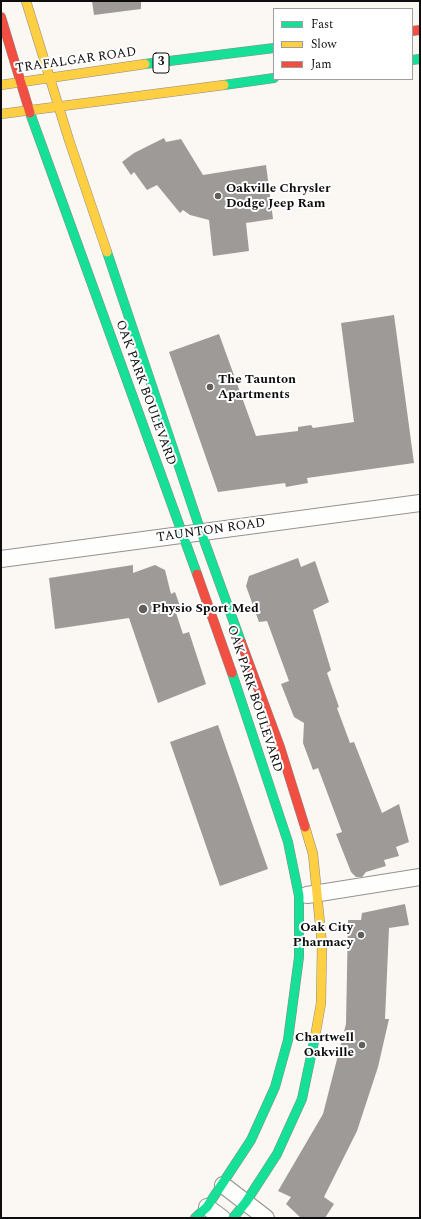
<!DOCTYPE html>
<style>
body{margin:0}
#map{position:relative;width:421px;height:1219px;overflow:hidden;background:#fbf7f2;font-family:Spectral,serif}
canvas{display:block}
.frame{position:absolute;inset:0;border:2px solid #0d0d0d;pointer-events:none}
.legend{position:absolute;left:273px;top:8px;width:140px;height:72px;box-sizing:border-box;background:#fff;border:1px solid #9e9e9e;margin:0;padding:5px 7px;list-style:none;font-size:12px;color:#0d0d0d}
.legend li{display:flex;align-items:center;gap:8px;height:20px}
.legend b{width:20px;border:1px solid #9e9e9e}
</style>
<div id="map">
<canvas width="421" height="1219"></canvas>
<div class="frame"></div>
<ul class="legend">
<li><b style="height:5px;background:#16e098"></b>Fast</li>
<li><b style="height:5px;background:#ffcf43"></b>Slow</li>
<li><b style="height:5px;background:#f24e42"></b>Jam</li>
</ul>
</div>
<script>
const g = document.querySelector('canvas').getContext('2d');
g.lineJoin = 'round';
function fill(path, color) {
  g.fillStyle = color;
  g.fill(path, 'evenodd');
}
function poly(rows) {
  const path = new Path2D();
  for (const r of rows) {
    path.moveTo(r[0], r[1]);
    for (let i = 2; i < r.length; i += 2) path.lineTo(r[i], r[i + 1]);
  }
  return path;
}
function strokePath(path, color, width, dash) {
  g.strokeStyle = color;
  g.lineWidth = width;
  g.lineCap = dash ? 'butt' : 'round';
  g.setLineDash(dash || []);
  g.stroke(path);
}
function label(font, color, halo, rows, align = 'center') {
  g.font = font + ' Spectral,serif';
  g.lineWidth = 4;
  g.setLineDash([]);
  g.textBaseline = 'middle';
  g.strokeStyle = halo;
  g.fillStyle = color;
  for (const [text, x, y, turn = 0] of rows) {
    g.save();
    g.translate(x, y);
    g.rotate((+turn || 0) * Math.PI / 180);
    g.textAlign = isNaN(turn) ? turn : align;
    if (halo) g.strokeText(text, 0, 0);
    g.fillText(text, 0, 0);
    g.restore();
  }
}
fill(poly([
 [92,1,141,1,141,9,94,15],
 [164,138,166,142,181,139,203,175,266,165,273,219,246,223,249,251,213,256,209,220,190,215,183,210,180,213,157,185,147,190,134,172,131,175,122,162,134,153],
 [394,315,414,463,307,478,308,483,286,487,285,483,218,492,169,352,219,334,256,436,298,431,298,427,311,425,313,428,354,422,341,323],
 [298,558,301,567,315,561,329,602,313,610,331,670,327,673,339,707,337,708,350,743,354,742,382,813,399,804,409,842,396,847,399,856,384,860,386,866,366,872,362,877,356,877,351,872,336,834,342,832,318,768,313,770,303,743,304,723,294,717,281,684,289,681,267,621,259,622,246,586,249,576],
 [133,565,133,573,155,565,165,570,171,594,175,592,180,606,174,607,183,634,189,632,206,684,158,703,129,618,55,629,49,578],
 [218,725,268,869,220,886,170,742],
 [405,904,409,925,389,928,385,1019,389,1019,378,1067,357,1131,324,1197,334,1204,325,1218,301,1218,286,1204,291,1197,278,1191,323,1114,346,1024,348,920,361,920,362,913]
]), '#9e9a97');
const street = poly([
 [1,559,420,503],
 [307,895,420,877],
 [223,1185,266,1218],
 [207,1207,222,1218]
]);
const fast = poly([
 [412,60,420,59],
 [145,64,274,48],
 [224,85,274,78],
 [30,113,197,574],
 [107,252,201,532,241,642],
 [195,1218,207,1207,251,1140,275,1087,288,1040,299,957,299,896,288,842,232,673],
 [233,1218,246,1202,277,1154,302,1099,315,1037]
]);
const slow = poly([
 [26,1,69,140,107,252],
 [1,85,145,64],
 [1,114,224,85],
 [305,827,313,854,322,944,321,1003,315,1037]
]);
const jam = poly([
 [1,17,30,113],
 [412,31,420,30],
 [197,574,232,673],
 [241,642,280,747,305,827]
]);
strokePath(street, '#949290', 18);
strokePath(fast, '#8b8987', 10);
strokePath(slow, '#8b8987', 10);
strokePath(jam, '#8b8987', 10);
strokePath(street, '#fefefd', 16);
strokePath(fast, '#16e098', 9);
strokePath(slow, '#ffcf43', 9);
strokePath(jam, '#f24e42', 9);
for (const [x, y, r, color] of [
 [218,196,4,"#605f5d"],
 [210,387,4,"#605f5d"],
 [143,609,5,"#605f5d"],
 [361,935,4,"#605f5d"],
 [362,1045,4,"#605f5d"]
]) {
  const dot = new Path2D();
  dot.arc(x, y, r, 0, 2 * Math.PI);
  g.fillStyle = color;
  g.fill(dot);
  strokePath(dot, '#fff', 1.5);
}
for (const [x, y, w] of [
 [161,63,16]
]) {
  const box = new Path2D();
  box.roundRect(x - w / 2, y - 10, w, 20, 3);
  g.fillStyle = '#fff';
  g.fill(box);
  strokePath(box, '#0d0d0d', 1);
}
label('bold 12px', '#0d0d0d', null, [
 ["3",161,63]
]);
label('13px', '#0d0d0d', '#fff', [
 ["TRAFALGAR ROAD",76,61,-8],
 ["OAK PARK BOULEVARD",145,393,70],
 ["TAUNTON ROAD",211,531,-8],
 ["OAK PARK BOULEVARD",254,699,72]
]);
label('bold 13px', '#0d0d0d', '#fff', [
 ["Oakville Chrysler",226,189],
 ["Dodge Jeep Ram",226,204],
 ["The Taunton",218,380],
 ["Apartments",218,395],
 ["Physio Sport Med",152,609],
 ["Oak City",353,928,"right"],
 ["Pharmacy",353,943,"right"],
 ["Chartwell",354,1038,"right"],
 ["Oakville",354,1053,"right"]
], 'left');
</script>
